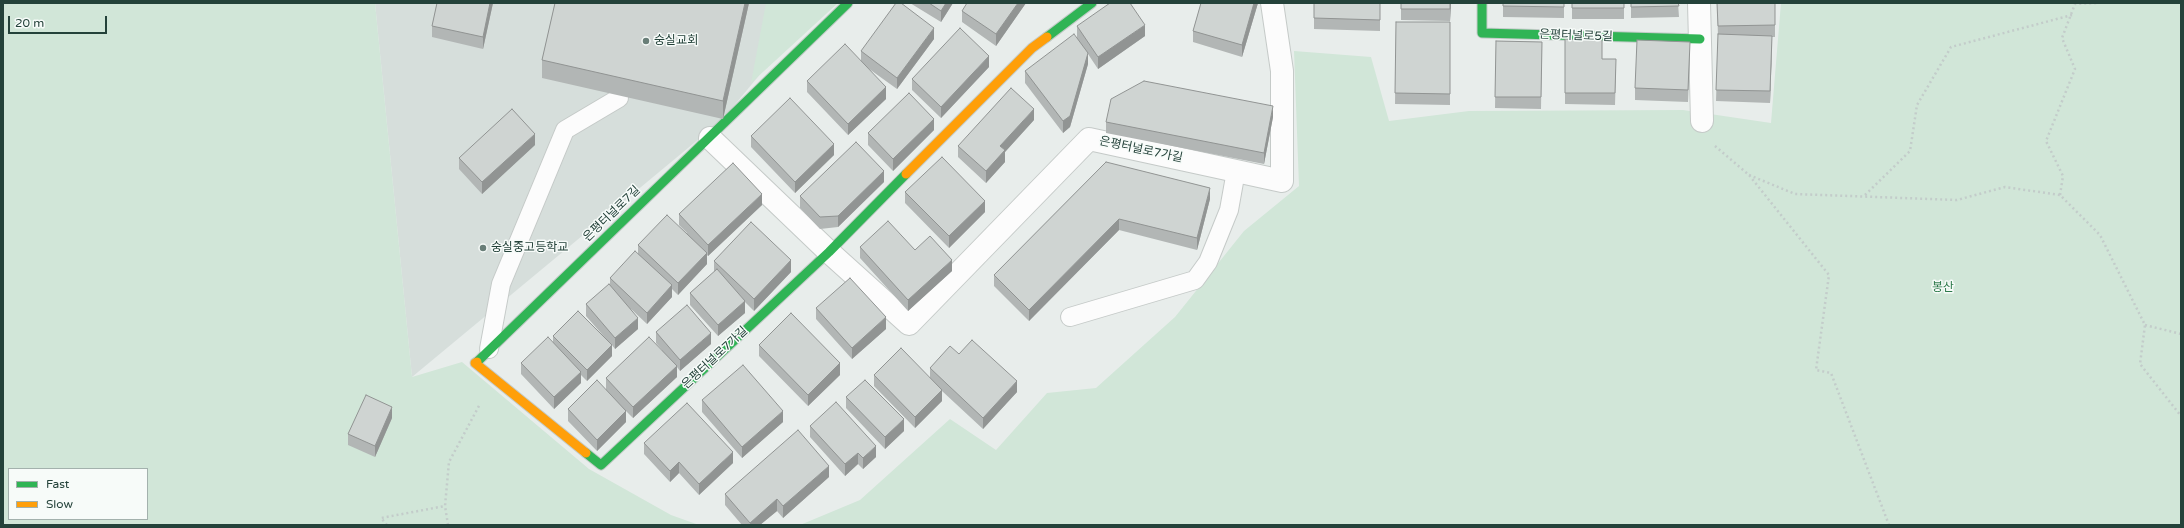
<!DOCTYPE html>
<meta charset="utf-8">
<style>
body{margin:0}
#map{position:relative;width:2184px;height:528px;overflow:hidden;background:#e8edeb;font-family:"Varela Round",sans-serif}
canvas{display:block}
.frame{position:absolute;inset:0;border:4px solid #24423a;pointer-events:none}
.legend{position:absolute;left:8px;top:468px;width:140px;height:52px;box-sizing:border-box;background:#f7fbf9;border:1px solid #a3b1ad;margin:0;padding:5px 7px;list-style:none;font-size:12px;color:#24423a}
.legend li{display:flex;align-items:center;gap:8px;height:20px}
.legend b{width:20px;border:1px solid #a3b1ad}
.scale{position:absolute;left:8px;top:16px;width:99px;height:18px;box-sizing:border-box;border:2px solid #24423a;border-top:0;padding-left:5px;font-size:12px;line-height:14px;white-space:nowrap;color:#24423a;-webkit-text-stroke:3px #f7fbf9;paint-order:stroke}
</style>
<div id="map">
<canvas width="2184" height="528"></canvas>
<div class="frame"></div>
<ul class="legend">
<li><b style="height:5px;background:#30b455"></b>Fast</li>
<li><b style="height:5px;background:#ff9f0a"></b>Slow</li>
</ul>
<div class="scale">20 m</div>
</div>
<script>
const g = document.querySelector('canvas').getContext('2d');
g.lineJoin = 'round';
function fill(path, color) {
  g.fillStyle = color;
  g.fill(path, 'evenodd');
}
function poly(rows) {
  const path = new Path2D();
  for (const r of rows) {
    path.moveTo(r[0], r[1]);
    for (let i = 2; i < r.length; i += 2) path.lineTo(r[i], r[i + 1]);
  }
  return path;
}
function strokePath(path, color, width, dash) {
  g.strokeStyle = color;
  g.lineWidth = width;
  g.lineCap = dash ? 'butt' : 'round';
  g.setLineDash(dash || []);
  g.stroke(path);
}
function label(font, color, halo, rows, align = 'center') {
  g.font = font + ' "Varela Round","Noto Sans KR",sans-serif';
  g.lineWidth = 3;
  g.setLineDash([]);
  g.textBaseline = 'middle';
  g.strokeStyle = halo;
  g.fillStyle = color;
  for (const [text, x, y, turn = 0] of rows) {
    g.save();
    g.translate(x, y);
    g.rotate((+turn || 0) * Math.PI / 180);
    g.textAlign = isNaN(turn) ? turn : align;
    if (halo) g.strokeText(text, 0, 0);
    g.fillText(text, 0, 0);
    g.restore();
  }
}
fill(poly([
 [375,3,819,3,723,119,412,377]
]), '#d6dedb');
fill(poly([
 [3,3,375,3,412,377,462,362,589,469,671,515,699,525,3,525],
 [9,469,147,469,147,519,9,519],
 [766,3,838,3,751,83],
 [1781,3,2181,3,2181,525,800,525,860,500,950,419,996,450,1047,393,1096,388,1175,317,1244,231,1299,186,1294,51,1371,57,1389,121,1469,111,1683,110,1771,123]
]), '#d1e6d8');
const lane = poly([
 [1070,317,1195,280,1208,262,1229,210,1236,171],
 [489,349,501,284,565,130,619,98]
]);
const street = poly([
 [1699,3,1702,121],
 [710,138,829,252,909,324,1089,139,1282,181,1282,71,1272,3]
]);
const fast = poly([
 [1482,3,1482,33,1700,39],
 [1047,37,1092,3],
 [477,362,848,3],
 [586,453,601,465,829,252,906,174]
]);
const slow = poly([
 [906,174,1032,48,1047,37],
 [477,362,475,363,586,453]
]);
strokePath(lane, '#c5cac8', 20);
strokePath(street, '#c5cac8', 24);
strokePath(fast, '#c3cbc8', 11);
strokePath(slow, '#c3cbc8', 11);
strokePath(poly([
 [1715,146,1749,175,1829,275,1816,370,1831,373,1889,525],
 [1749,175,1795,194,1957,200,2005,187,2060,195,2100,235,2145,325,2140,364,2181,416],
 [1865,195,1910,151,1917,105,1951,47,2072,15],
 [2060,195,2063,176,2046,141,2075,69,2062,38,2075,4,2099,3],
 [2145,325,2181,334],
 [387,525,381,518,445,506],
 [448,525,445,506,449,462,480,404]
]), '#c3ccca', 2.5, [2, 3]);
strokePath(lane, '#fcfcfc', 18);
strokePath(street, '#fcfcfc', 22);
strokePath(fast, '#30b455', 9);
strokePath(slow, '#ff9f0a', 9);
fill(poly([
 [437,3,493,3,483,49,432,37,432,26],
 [555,3,749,3,723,119,542,78,542,60],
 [910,3,953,3,941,22],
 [1026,3,996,46,962,22,962,11],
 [1201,3,1258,3,1242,57,1193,42,1193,31],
 [1314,3,1380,3,1380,31,1314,29],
 [1451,3,1450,21,1401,20,1401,9],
 [1503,3,1564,3,1564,18,1503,17],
 [1572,3,1624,3,1624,19,1572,19],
 [1631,3,1678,3,1679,17,1631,18],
 [1717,3,1775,3,1775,37,1772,37,1770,103,1716,101,1718,37],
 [1396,22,1450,22,1450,105,1395,104],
 [1077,26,1145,36,1098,69,1088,54,1088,64,1070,127,1063,133,1025,83,1025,71,1077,38],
 [934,39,897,89,865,66,886,99,848,135,807,92,807,81,861,61,861,51],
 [1565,39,1602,59,1616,70,1615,105,1565,104],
 [1496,41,1542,42,1541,109,1495,108],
 [1690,53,1688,102,1635,100,1635,88],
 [989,67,941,118,912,90,912,79],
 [1273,117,1264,164,1106,133,1106,122],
 [1034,120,1005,152,1005,162,986,183,958,157,958,146],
 [934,130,893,171,868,145,868,133],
 [751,136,834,155,795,193,751,147],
 [535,145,482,194,459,169,459,158],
 [1106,162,1210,199,1197,250,1119,230,1029,321,994,286,994,275],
 [884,182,838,227,820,229,800,208,800,196],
 [905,192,985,212,949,248,905,203],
 [762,205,708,256,707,255,707,264,678,295,672,289,672,297,647,324,631,309,638,329,615,349,612,345,612,356,587,381,581,375,581,383,554,409,521,374,521,363,553,343,553,336,607,340,586,316,586,304,610,285,610,278,638,254,638,245,687,233,679,225,679,214],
 [860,247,915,250,952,271,908,311,860,258],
 [714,261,791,272,754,311,745,302,745,313,718,336,690,305,690,293,714,272],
 [816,308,886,329,852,359,816,319],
 [656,332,711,344,680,371,677,367,677,377,633,418,626,411,626,422,597,451,568,421,568,409,606,390,606,378,662,350,656,343],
 [759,345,840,375,808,406,759,356],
 [959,354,1017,392,983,429,942,391,942,401,915,428,874,386,874,375,930,377,930,368],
 [846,397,904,431,885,449,846,408],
 [702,400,783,422,742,458,702,412],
 [392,418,375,457,348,445,348,434],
 [810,426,876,457,863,469,858,464,845,476,810,437],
 [644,443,733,463,699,495,679,473,670,482,644,454],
 [829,477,783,518,777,511,760,525,742,525,725,505,725,494]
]), '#b2b6b5');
fill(poly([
 [490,3,493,3,483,49,483,37],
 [745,3,749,3,723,119,723,101],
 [946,3,953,3,941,22,941,11],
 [1018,3,1026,3,996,46,996,34],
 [1254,3,1258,3,1242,57,1242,45],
 [1450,3,1451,3,1450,21],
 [1145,25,1145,36,1098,69,1098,57],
 [934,28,934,39,897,89,897,78],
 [1772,36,1772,48,1770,103,1770,91],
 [1088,53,1088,64,1070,127,1063,133,1063,121],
 [989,56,989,67,941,118,941,107],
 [886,87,886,99,848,135,848,124],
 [1273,106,1273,117,1264,164,1264,153],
 [1034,109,1034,120,1005,152,1005,162,986,183,986,171,1000,146],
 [934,119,934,130,893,171,893,159],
 [535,134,535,145,482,194,482,182],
 [834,144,834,155,795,193,795,182],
 [884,171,884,182,838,227,838,216],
 [1210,188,1210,199,1197,250,1197,238],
 [762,194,762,205,708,256,708,245],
 [985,201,985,212,949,248,949,236],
 [1119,219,1119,230,1029,321,1029,310],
 [707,253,707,264,678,295,678,283],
 [791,260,791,272,754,311,754,299],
 [952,260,952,271,908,311,908,300],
 [672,285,672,297,647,324,647,313],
 [745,301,745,313,718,336,718,325],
 [886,317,886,329,852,359,852,348],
 [638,318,638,329,615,349,615,338],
 [711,333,711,344,680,371,680,360],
 [612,345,612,356,587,381,587,370],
 [840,363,840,375,808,406,808,395],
 [677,366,677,377,633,418,633,407],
 [581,372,581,383,554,409,554,397],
 [1017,381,1017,392,983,429,983,418],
 [942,390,942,401,915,428,915,417],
 [392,407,392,418,375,457,375,446],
 [626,411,626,422,597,451,597,440],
 [783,411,783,422,742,458,742,447],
 [904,419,904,431,885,449,885,437],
 [876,446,876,457,863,469,863,458],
 [733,452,733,463,699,495,699,484],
 [858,453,858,464,845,476,845,464],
 [679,462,679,473,670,482,670,471],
 [829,466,829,477,783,518,783,506],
 [777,499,777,511,760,525,750,525,750,523]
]), '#919493');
const building = poly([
 [437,3,490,3,483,37,432,26,437,3],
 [555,3,745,3,723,101,542,60,555,3],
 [896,3,901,3,934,28,897,78,861,51,896,3],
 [929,3,946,3,941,11,929,3],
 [967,3,1018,3,996,34,962,11,967,3],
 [1110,3,1130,3,1145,25,1098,57,1077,26,1110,3],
 [1201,3,1254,3,1242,45,1193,31,1201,3],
 [1314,3,1380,3,1380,20,1314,18,1314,3],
 [1401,3,1450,3,1450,9,1401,9,1401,3],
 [1503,3,1564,3,1564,7,1503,6,1503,3],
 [1572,3,1624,3,1624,8,1572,8,1572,3],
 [1631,3,1678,3,1679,6,1631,7,1631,3],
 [1717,3,1775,3,1775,25,1718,26,1717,3],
 [1396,22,1450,22,1450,94,1395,93,1396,22],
 [960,28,989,56,941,107,912,79,960,28],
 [1074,34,1088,53,1070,116,1063,121,1025,71,1074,34],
 [1718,34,1772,36,1770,91,1716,90,1718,34],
 [1565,39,1602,40,1602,59,1616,59,1615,93,1565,93,1565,39],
 [1637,40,1690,42,1688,90,1635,88,1637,40],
 [1496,41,1542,42,1541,97,1495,97,1496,41],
 [845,44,886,87,848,124,807,81,845,44],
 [1144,81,1273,106,1264,153,1106,122,1111,99,1144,81],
 [1011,88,1034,109,1000,146,1005,150,986,171,958,146,1011,88],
 [909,93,934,119,893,159,868,133,909,93],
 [790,98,834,144,795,182,751,136,790,98],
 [512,109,535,134,482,182,459,158,512,109],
 [856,142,884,171,838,216,820,217,800,196,856,142],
 [942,157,985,201,949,236,905,192,942,157],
 [1106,162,1210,188,1197,238,1119,219,1029,310,994,275,1106,162],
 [733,163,762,194,708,245,679,214,733,163],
 [667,215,707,253,678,283,638,245,667,215],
 [888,221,915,250,930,236,952,260,908,300,860,247,888,221],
 [751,222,791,260,754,299,714,261,751,222],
 [635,251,672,285,647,313,610,278,635,251],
 [717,269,745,301,718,325,690,293,717,269],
 [850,278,886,317,852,348,816,308,850,278],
 [609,284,638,318,615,338,586,304,609,284],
 [687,305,711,333,680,360,656,332,687,305],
 [578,311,612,345,587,370,553,336,578,311],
 [791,313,840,363,808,395,759,345,791,313],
 [548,337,581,372,554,397,521,363,548,337],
 [649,337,677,366,633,407,606,378,649,337],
 [972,340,1017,381,983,418,930,368,950,346,959,354,972,340],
 [901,348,942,390,915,417,874,375,901,348],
 [743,365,783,411,742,447,702,400,743,365],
 [597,380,626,411,597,440,568,409,597,380],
 [865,380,904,419,885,437,846,397,865,380],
 [366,395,392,407,375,446,348,434,366,395],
 [836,402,876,446,863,458,858,453,845,464,810,426,836,402],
 [687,403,733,452,699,484,679,462,670,471,644,443,687,403],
 [798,430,829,466,783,506,777,499,750,523,725,494,798,430]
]);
fill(building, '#cfd4d2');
strokePath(building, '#919493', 1);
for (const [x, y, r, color] of [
 [646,41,4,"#697e78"],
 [483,248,4,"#697e78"]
]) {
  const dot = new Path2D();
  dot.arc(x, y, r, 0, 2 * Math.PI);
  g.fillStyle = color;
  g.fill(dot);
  strokePath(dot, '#f7fbf9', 1.5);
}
label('12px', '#24423a', '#f7fbf9', [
 ["은평터널로5길",1576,36,2],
 ["은평터널로7가길",1141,150,12],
 ["은평터널로7길",612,214,-44],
 ["은평터널로7가길",715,358,-43]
]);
label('12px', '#24423a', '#f7fbf9', [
 ["숭실교회",654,41],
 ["숭실중고등학교",491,248]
], 'left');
label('12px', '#2d7a4b', '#f7fbf9', [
 ["봉산",1943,288]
]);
</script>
